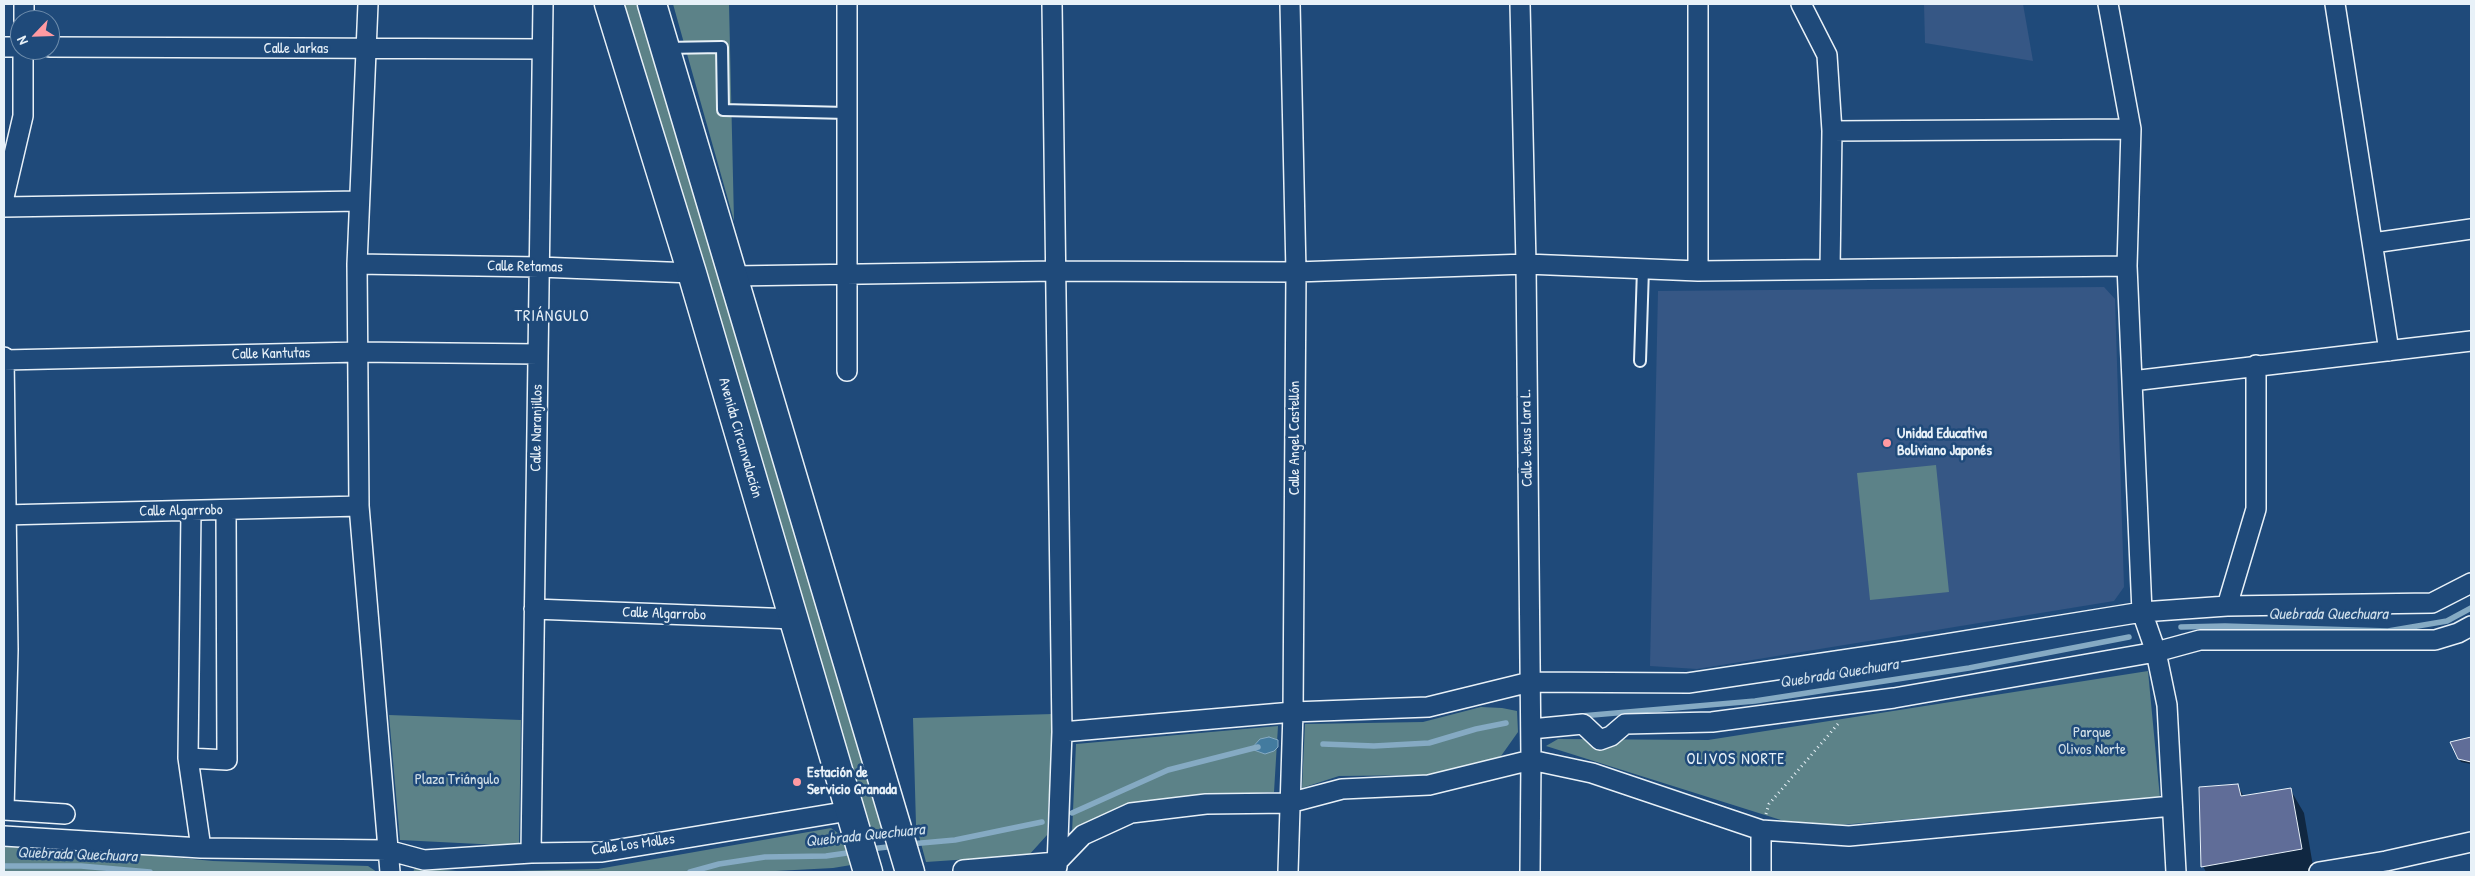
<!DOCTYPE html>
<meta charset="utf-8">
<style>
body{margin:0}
#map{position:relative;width:2475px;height:876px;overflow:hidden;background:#1f4a7a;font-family:"Patrick Hand",sans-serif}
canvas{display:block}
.frame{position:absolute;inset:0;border:5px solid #e8f1f8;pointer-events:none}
.north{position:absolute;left:10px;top:10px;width:50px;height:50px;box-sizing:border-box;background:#1f4a7a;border:1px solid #6f8dac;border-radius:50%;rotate:246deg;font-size:14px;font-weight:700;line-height:20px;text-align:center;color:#e8f1f8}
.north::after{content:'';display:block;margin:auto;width:18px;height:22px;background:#ff9aa2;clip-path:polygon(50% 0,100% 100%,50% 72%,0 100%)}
</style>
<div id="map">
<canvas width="2475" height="876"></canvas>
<div class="frame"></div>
<div class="north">N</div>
</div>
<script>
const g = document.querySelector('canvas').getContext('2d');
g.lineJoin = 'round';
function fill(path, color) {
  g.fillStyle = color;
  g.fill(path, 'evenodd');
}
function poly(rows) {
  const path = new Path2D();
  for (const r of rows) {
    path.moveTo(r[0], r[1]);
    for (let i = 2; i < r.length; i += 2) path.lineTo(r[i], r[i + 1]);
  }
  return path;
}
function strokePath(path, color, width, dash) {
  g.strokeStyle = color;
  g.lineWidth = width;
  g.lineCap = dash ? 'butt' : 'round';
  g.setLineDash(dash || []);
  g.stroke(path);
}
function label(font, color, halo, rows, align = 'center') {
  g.font = font + ' "Patrick Hand",sans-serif';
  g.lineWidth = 5;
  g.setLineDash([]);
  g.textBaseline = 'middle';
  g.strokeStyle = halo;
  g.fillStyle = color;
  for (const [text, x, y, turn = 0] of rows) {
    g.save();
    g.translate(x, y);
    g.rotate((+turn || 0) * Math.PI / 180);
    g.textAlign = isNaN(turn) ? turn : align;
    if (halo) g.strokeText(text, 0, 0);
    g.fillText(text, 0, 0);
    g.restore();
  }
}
fill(poly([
 [1924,4,2023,4,2033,61,1925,43],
 [2104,287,2115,299,2124,587,2114,601,1697,669,1650,666,1658,291]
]), '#365785');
fill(poly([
 [620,4,641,4,887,830,867,833],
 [673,4,729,4,734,221],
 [1936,465,1949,592,1870,600,1857,473],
 [2148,671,2160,798,1840,825,1784,821,1546,746,1558,739,1708,740],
 [1481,707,1502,708,1517,711,1518,732,1501,756,1477,766,1431,775,1339,776,1302,788,1305,724,1423,722],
 [1053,714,1047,835,1029,855,926,862,916,825,913,718],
 [389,715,521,720,519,846,400,840],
 [1278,726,1274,792,1208,796,1072,833,1076,744],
 [831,828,842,836,851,865,833,868,757,872,413,872,415,868,471,872,598,869],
 [4,844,54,846,213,861,368,866,377,872,4,872]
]), '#5c8288');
const water = poly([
 [1269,737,1278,740,1278,747,1274,751,1265,754,1251,749,1260,739,1269,737]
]);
fill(water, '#437b9f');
strokePath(water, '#85aac3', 1);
fill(poly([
 [2471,738,2471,764,2461,762,2452,743],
 [2238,786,2244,797,2290,789,2304,813,2314,872,2206,872,2203,866]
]), '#0007');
strokePath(poly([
 [2181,627,2225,626,2388,631,2447,621,2471,608],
 [1581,716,1755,701,1969,668,2129,637],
 [1323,744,1374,746,1429,743,1476,729,1506,723],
 [1072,813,1168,770,1258,747],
 [910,844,955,840,1042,822],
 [870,849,896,846],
 [4,866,81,866,150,872],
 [690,872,719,864,765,857,826,856,854,852]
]), '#85aac3', 5.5);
const building = poly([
 [2471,737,2471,762,2458,759,2450,742,2471,737],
 [2238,784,2241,796,2291,788,2302,849,2201,867,2199,787,2238,784]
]);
fill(building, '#606d98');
strokePath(building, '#e8f1f8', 1);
const service = poly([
 [665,48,722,47,723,110,847,113],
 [1640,361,1643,269]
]);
const minor = poly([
 [368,4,357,264,359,506,390,872],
 [1052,4,1062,732,1057,867],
 [1520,4,1526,264,1531,760,1530,872],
 [1801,4,1827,55,1832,131,1830,269],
 [2108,4,2131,129,2127,266,2142,612,2156,652,2167,705,2176,872],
 [2335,4,2389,351],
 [24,20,24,4],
 [4,47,20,47],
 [50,47,542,49],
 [1832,131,2131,129],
 [4,197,23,116,23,50],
 [4,207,359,201],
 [2373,243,2471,229],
 [357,264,539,267,692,273],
 [1698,271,1698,4],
 [734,276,1055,271,1296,272,1526,264,1698,271,2127,266],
 [4,357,8,650,4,810],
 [4,360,358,352,538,354],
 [847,371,847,4],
 [2132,381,2471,341],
 [191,511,188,758,201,848],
 [4,515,359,506],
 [2227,606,2256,509,2256,365],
 [534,609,794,619],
 [1531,729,1583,724,1600,740,1611,736,1625,724,1712,722,1894,698,2156,652,2200,640,2435,640,2458,633,2471,626],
 [1062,732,1293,712,1428,707,1530,682,1688,683,1903,651,2142,612,2227,606,2432,603,2471,583],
 [188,758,227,760,226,510],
 [4,810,65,814],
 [1761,830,1761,872],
 [4,836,201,848,387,850,424,860,531,853,602,852,849,811],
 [531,853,543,4],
 [963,870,1057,862,1083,835,1131,813,1206,804,1289,803,1342,789,1429,785,1531,760,1592,773,1761,830,1849,836,2172,806],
 [1288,872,1293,712,1296,272,1290,4],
 [2319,872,2386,861,2471,842]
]);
const secondary = poly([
 [609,4,692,273,868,872],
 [652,4,910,872]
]);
strokePath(service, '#e8f1f8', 14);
strokePath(minor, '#e8f1f8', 22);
strokePath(secondary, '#e8f1f8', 31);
strokePath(poly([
 [1766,814,1769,804,1838,724]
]), '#e8f1f8', 3, [1, 4]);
strokePath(service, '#1f4a7a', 10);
strokePath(minor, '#1f4a7a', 19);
strokePath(secondary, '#1f4a7a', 28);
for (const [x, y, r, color] of [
 [1887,443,5,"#ff9aa2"],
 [797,782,5,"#ff9aa2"]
]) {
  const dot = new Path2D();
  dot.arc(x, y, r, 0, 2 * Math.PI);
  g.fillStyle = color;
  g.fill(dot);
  strokePath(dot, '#1f4a7a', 2);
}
label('15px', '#e8f1f8', '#1f4a7a', [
 ["Calle Jarkas",296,49],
 ["Calle Retamas",525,267,1],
 ["Calle Kantutas",271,354,-1],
 ["Calle Naranjillos",537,428,-89],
 ["Avenida Circunvalación",740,438,74],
 ["Calle Angel Castellón",1295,438,-90],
 ["Calle Jesus Lara L.",1527,438,-91],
 ["Calle Algarrobo",181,511,-1],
 ["Calle Algarrobo",664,614,2],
 ["Calle Los Molles",633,845,-8]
]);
label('bold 15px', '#e8f1f8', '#1f4a7a', [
 ["Unidad Educativa",1897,434],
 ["Boliviano Japonés",1897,451],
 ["Estación de",807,773],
 ["Servicio Granada",807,790]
], 'left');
label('15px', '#d3e0e7', '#1f4a7a', [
 ["Parque",2092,733],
 ["Olivos Norte",2092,750],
 ["Plaza Triángulo",457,780]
]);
g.letterSpacing = '1px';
label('16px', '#e8f1f8', '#1f4a7a', [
 ["TRIÁNGULO",552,317],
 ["OLIVOS NORTE",1736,760]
]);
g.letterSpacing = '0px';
label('italic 16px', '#cfdfeb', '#1f4a7a', [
 ["Quebrada Quechuara",2328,615],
 ["Quebrada Quechuara",1839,674,-9],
 ["Quebrada Quechuara",865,836,-6],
 ["Quebrada Quechuara",77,855,2]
]);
</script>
